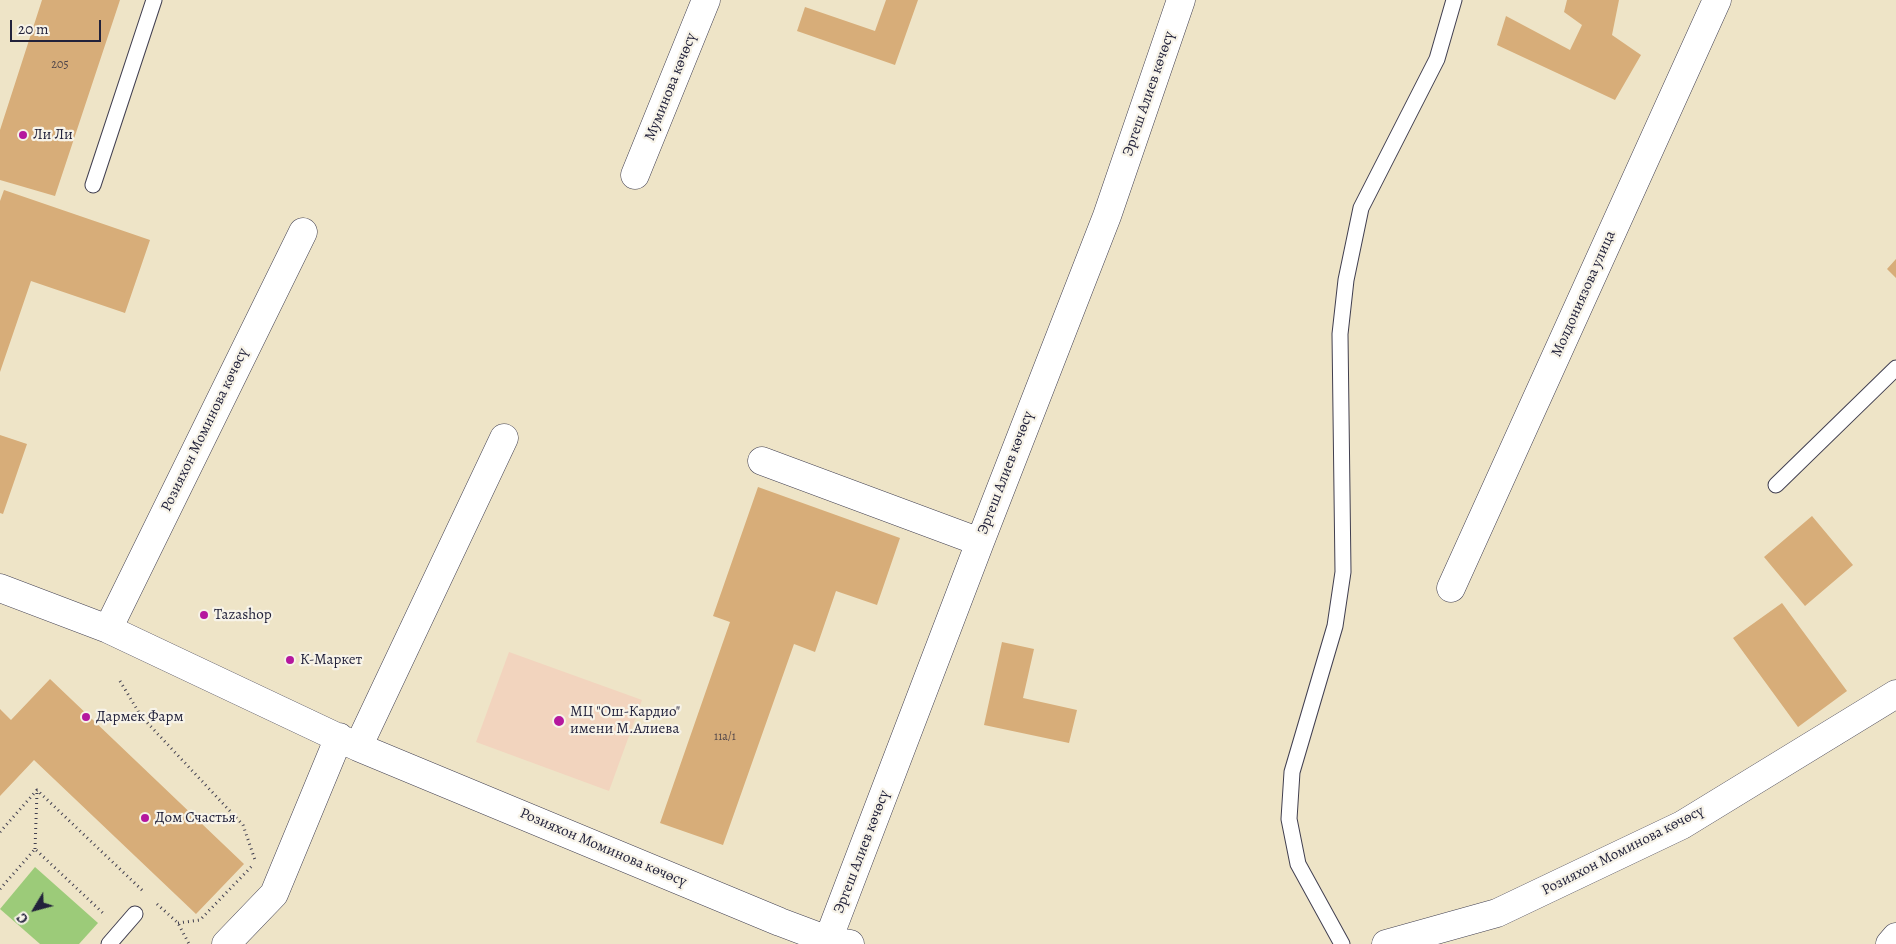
<!DOCTYPE html>
<meta charset="utf-8">
<style>
body{margin:0}
#map{position:relative;width:1896px;height:944px;overflow:hidden;background:#eee4c7;font-family:Alegreya,serif}
canvas{display:block}
.north{position:absolute;left:10px;top:884px;width:50px;height:50px;-webkit-text-stroke:4px #f7f3e8;paint-order:stroke;rotate:233deg;font-size:14px;font-weight:700;line-height:20px;text-align:center;color:#22223b}
.north::after{content:'';display:block;margin:auto;width:18px;height:22px;background:#22223b;clip-path:polygon(50% 0,100% 100%,50% 72%,0 100%)}
.scale{position:absolute;left:10px;top:20px;width:91px;height:22px;box-sizing:border-box;border:2px solid #22223b;border-top:0;padding-left:6px;font-size:15px;line-height:18px;white-space:nowrap;color:#22223b;-webkit-text-stroke:4px #f7f3e8;paint-order:stroke}
</style>
<div id="map">
<canvas width="1896" height="944"></canvas>
<div class="north">С</div>
<div class="scale">20 m</div>
</div>
<script>
const g = document.querySelector('canvas').getContext('2d');
g.lineJoin = 'round';
function fill(path, color) {
  g.fillStyle = color;
  g.fill(path, 'evenodd');
}
function poly(rows) {
  const path = new Path2D();
  for (const r of rows) {
    path.moveTo(r[0], r[1]);
    for (let i = 2; i < r.length; i += 2) path.lineTo(r[i], r[i + 1]);
  }
  return path;
}
function strokePath(path, color, width, dash) {
  g.strokeStyle = color;
  g.lineWidth = width;
  g.lineCap = dash ? 'butt' : 'round';
  g.setLineDash(dash || []);
  g.stroke(path);
}
function label(font, color, halo, rows, align = 'center') {
  g.font = font + ' Alegreya,serif';
  g.lineWidth = 4.5;
  g.setLineDash([]);
  g.textBaseline = 'middle';
  g.strokeStyle = halo;
  g.fillStyle = color;
  for (const [text, x, y, turn = 0] of rows) {
    g.save();
    g.translate(x, y);
    g.rotate((+turn || 0) * Math.PI / 180);
    g.textAlign = isNaN(turn) ? turn : align;
    if (halo) g.strokeText(text, 0, 0);
    g.fillText(text, 0, 0);
    g.restore();
  }
}
fill(poly([
 [509,652,642,700,609,791,476,742]
]), '#f2d4be');
fill(poly([
 [35,867,98,923,79,944,40,944,0,909]
]), '#9ccb79');
fill(poly([
 [42,0,120,0,55,196,0,180,0,130],
 [886,0,918,0,895,65,797,31,805,7,875,31],
 [1567,0,1619,0,1612,35,1641,55,1615,100,1497,45,1506,16,1570,50,1582,25,1564,12],
 [4,190,150,240,125,313,31,281,0,372,0,201],
 [1896,259,1896,278,1887,269],
 [0,435,27,444,3,514,0,513],
 [758,487,900,538,877,605,836,591,815,652,794,644,723,845,660,823,730,622,713,616],
 [1812,516,1853,565,1805,606,1764,557],
 [1782,603,1847,691,1798,727,1733,638],
 [1002,642,1034,649,1023,698,1077,710,1069,743,984,725],
 [50,679,244,864,196,914,34,760,0,796,0,709,11,720]
]), '#d7ad79');
const service = poly([
 [93,185,154,0],
 [1776,485,1896,368],
 [109,944,135,914],
 [1342,944,1298,864,1289,819,1292,772,1335,626,1343,572,1340,334,1346,280,1361,208,1437,59,1454,0]
]);
const minor = poly([
 [635,175,706,0],
 [762,461,980,542],
 [0,588,108,629,358,747,780,922,828,940,850,944],
 [1451,588,1717,0],
 [108,629,303,232],
 [358,747,504,438],
 [226,944,274,894,339,737],
 [825,944,828,940,980,542,1107,216,1181,0],
 [1386,944,1497,913,1682,825,1896,694],
 [1890,944,1896,937]
]);
strokePath(service, '#413f50', 17);
strokePath(minor, '#413f50', 29);
strokePath(poly([
 [120,681,141,716,243,825,255,860],
 [0,832,37,790,143,891],
 [35,849,37,792],
 [0,889,35,849,104,914],
 [157,904,178,923,189,944],
 [178,923,200,920,253,865]
]), '#413f50', 3, [1, 4]);
strokePath(service, '#fff', 15);
strokePath(minor, '#fff', 28);
for (const [x, y, r, color] of [
 [23,135,5,"#b5179e"],
 [204,615,5,"#b5179e"],
 [290,660,5,"#b5179e"],
 [86,717,5,"#b5179e"],
 [559,721,6,"#b5179e"],
 [145,818,5,"#b5179e"]
]) {
  const dot = new Path2D();
  dot.arc(x, y, r, 0, 2 * Math.PI);
  g.fillStyle = color;
  g.fill(dot);
  strokePath(dot, '#f7f3e8', 2);
}
label('12px', '#4f454a', null, [
 ["205",60,65],
 ["11а/1",725,737]
]);
label('15px', '#22223b', '#f7f3e8', [
 ["Муминова көчөсү",671,87,-68],
 ["Эргеш Алиев көчөсү",1149,94,-71],
 ["Молдониязова улица",1584,294,-66],
 ["Розияхон Моминова көчөсү",205,430,-64],
 ["Эргеш Алиев көчөсү",1006,473,-69],
 ["Розияхон Моминова көчөсү",603,848,23],
 ["Розияхон Моминова көчөсү",1623,851,-27],
 ["Эргеш Алиев көчөсү",862,852,-69]
]);
label('15px', '#22223b', '#f7f3e8', [
 ["Ли Ли",33,135],
 ["Tazashop",214,615],
 ["К-Маркет",300,660],
 ["МЦ \"Ош-Кардио\"",570,712],
 ["имени М.Алиева",570,729],
 ["Дармек Фарм",96,717],
 ["Дом Счастья",155,818]
], 'left');
</script>
